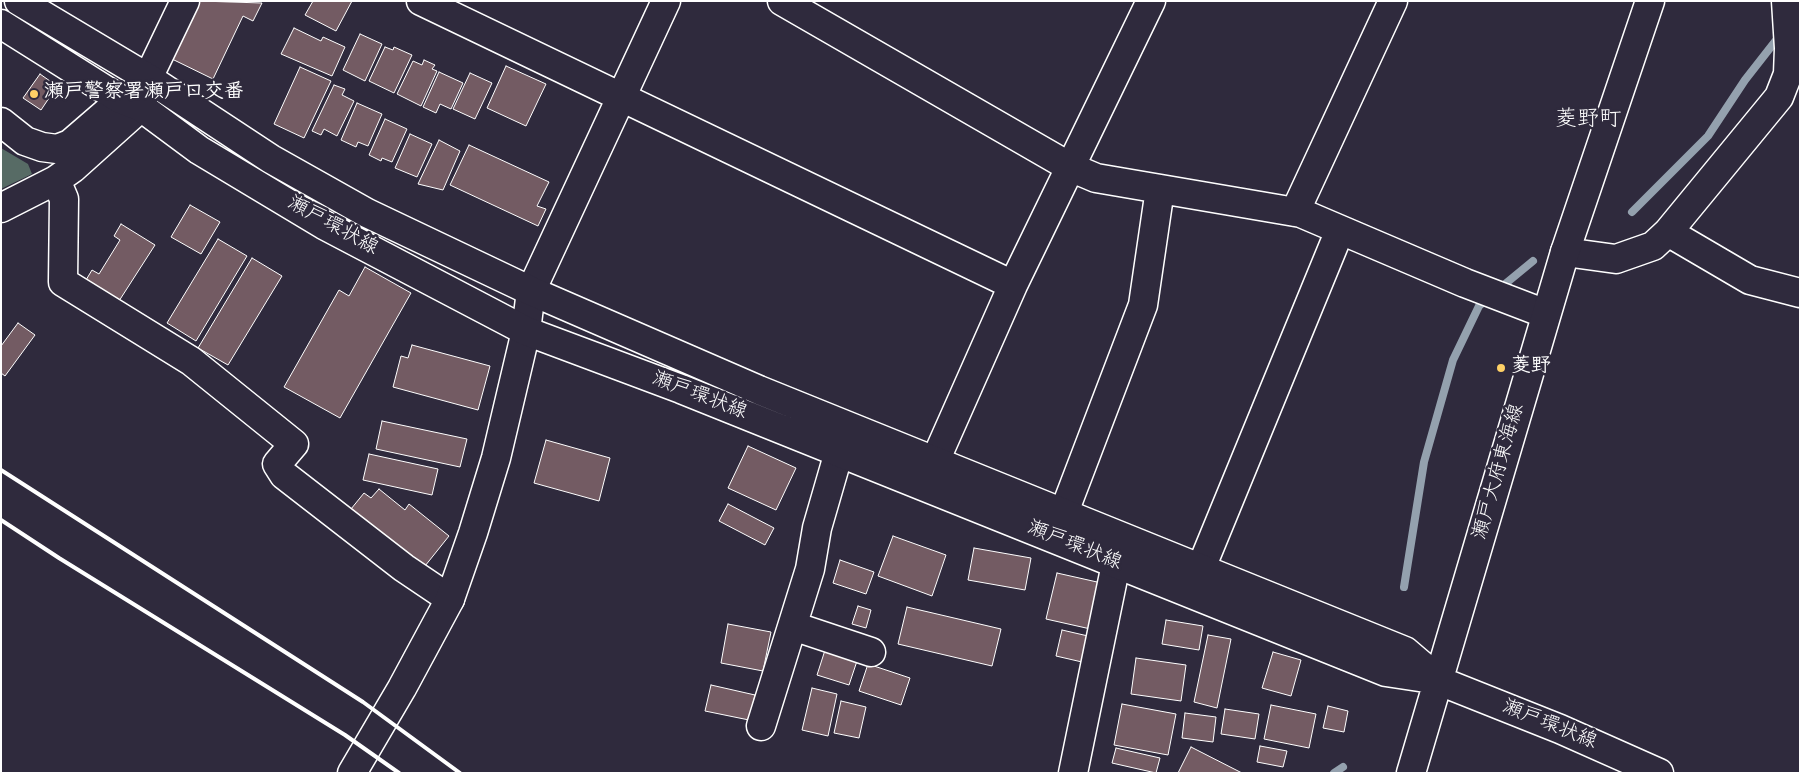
<!DOCTYPE html>
<meta charset="utf-8">
<style>
body{margin:0}
#map{position:relative;width:1801px;height:774px;overflow:hidden;background:#2f2a3d;font-family:"Indie Flower",sans-serif}
canvas{display:block}
.frame{position:absolute;inset:0;border:2px solid #fff;pointer-events:none}
</style>
<div id="map">
<canvas width="1801" height="774"></canvas>
<div class="frame"></div>
</div>
<script>
const g = document.querySelector('canvas').getContext('2d');
g.lineJoin = 'round';
function fill(path, color) {
  g.fillStyle = color;
  g.fill(path, 'evenodd');
}
function poly(rows) {
  const path = new Path2D();
  for (const r of rows) {
    path.moveTo(r[0], r[1]);
    for (let i = 2; i < r.length; i += 2) path.lineTo(r[i], r[i + 1]);
  }
  return path;
}
function strokePath(path, color, width, dash) {
  g.strokeStyle = color;
  g.lineWidth = width;
  g.lineCap = dash ? 'butt' : 'round';
  g.setLineDash(dash || []);
  g.stroke(path);
}
function label(font, color, halo, rows, align = 'center') {
  g.font = font + ' "Indie Flower","Klee One",sans-serif';
  g.lineWidth = 5;
  g.setLineDash([]);
  g.textBaseline = 'middle';
  g.strokeStyle = halo;
  g.fillStyle = color;
  for (const [text, x, y, turn = 0] of rows) {
    g.save();
    g.translate(x, y);
    g.rotate((+turn || 0) * Math.PI / 180);
    g.textAlign = isNaN(turn) ? turn : align;
    if (halo) g.strokeText(text, 0, 0);
    g.fillText(text, 0, 0);
    g.restore();
  }
}
fill(poly([
 [1,148,28,164,32,174,1,189]
]), '#576b65');
strokePath(poly([
 [1632,212,1708,136,1745,80,1781,34],
 [1499,289,1533,261],
 [1404,587,1424,462,1453,360,1479,306,1488,298],
 [1334,773,1343,767]
]), '#94a1ae', 8);
const building = poly([
 [200,1,262,3,253,21,243,16,213,79,172,59,200,1],
 [313,1,352,1,336,31,305,15,313,1],
 [294,28,321,41,323,37,345,47,332,76,281,54,294,28],
 [360,34,382,44,365,81,343,70,360,34],
 [385,47,393,50,394,47,412,55,394,93,369,81,385,47],
 [424,60,435,65,432,69,437,71,421,106,397,94,413,61,422,65,424,60],
 [506,66,546,84,526,126,487,108,506,66],
 [300,67,331,81,304,138,274,124,300,67],
 [439,72,463,83,451,109,440,104,436,113,423,107,439,72],
 [470,73,492,83,475,119,453,109,470,73],
 [40,74,57,86,41,110,23,98,40,74],
 [334,85,345,89,342,95,354,101,337,136,324,129,321,135,312,131,334,85],
 [357,103,382,114,368,146,358,142,356,147,341,140,357,103],
 [385,119,407,129,392,162,382,158,381,161,369,155,385,119],
 [410,134,432,144,417,177,395,168,410,134],
 [439,140,460,151,443,190,418,184,439,140],
 [469,145,549,182,537,206,546,209,538,226,450,185,469,145],
 [190,205,220,222,201,254,171,237,190,205],
 [121,224,155,245,119,301,86,280,92,270,99,274,120,240,114,236,121,224],
 [218,239,247,256,196,341,167,323,218,239],
 [252,258,282,276,228,365,198,348,252,258],
 [365,267,411,293,340,418,284,387,339,290,349,296,365,267],
 [18,323,35,335,5,376,1,373,1,346,18,323],
 [412,345,490,366,478,410,393,387,401,356,408,358,412,345],
 [382,421,467,439,460,467,376,449,382,421],
 [546,440,610,458,599,501,534,483,546,440],
 [748,446,796,468,776,510,728,488,748,446],
 [369,454,438,469,432,495,363,480,369,454],
 [379,489,405,510,409,504,449,536,425,566,351,509,364,493,371,498,379,489],
 [728,504,774,528,765,545,719,521,728,504],
 [893,536,946,555,932,596,878,576,893,536],
 [974,548,1031,558,1025,590,968,580,974,548],
 [840,560,874,572,866,594,833,583,840,560],
 [1057,573,1106,584,1095,630,1046,619,1057,573],
 [858,606,871,610,866,628,852,624,858,606],
 [907,607,1001,629,992,666,898,644,907,607],
 [1166,620,1203,626,1199,650,1162,644,1166,620],
 [728,624,771,632,763,671,721,663,728,624],
 [1062,630,1088,636,1082,662,1056,656,1062,630],
 [1208,635,1231,639,1217,708,1194,702,1208,635],
 [827,644,859,655,849,685,817,675,827,644],
 [1273,652,1301,660,1291,696,1262,688,1273,652],
 [1136,658,1186,665,1181,701,1131,694,1136,658],
 [868,664,910,678,901,705,859,691,868,664],
 [711,685,755,695,749,720,705,711,711,685],
 [812,688,837,694,828,736,802,730,812,688],
 [841,701,866,707,859,738,834,733,841,701],
 [1122,704,1176,714,1168,755,1114,745,1122,704],
 [1271,705,1316,714,1309,748,1264,739,1271,705],
 [1328,706,1348,711,1344,732,1323,728,1328,706],
 [1225,709,1259,714,1255,739,1221,734,1225,709],
 [1185,713,1216,717,1213,742,1182,738,1185,713],
 [1260,746,1287,751,1283,767,1257,762,1260,746],
 [1191,747,1242,773,1178,773,1191,747],
 [1116,748,1160,758,1156,773,1112,763,1116,748]
]);
fill(building, '#735b63');
strokePath(building, '#fff', 1);
const street = poly([
 [421,1,1013,285],
 [782,1,1070,167,1096,178,1301,213,1465,283,1546,314],
 [1,122,25,141,42,147,57,149,70,144,114,106],
 [56,180,64,199,63,282,191,361,294,444,277,464,284,475,404,568,450,599],
 [1,208,56,180,73,168,141,107,148,78,185,1],
 [1295,212,1393,1],
 [1668,232,1750,280,1800,293],
 [1565,252,1616,259,1653,246,1668,232,1779,97,1788,74,1789,48,1786,1],
 [531,291,666,1],
 [935,461,1013,285,1151,1],
 [1064,512,1143,305,1160,189],
 [1201,568,1340,230],
 [793,626,871,652],
 [761,726,810,569,817,528,839,452],
 [1073,773,1116,564]
]);
const secondary = poly([
 [352,773,402,688,450,599,473,533,496,458,526,331,531,291]
]);
const primary = poly([
 [19,1,148,78,271,159,367,213,531,291,759,390,1405,651,1439,680,1447,684,1560,729,1659,773],
 [1,24,120,99,141,107,199,150,324,225,526,331,681,389,1386,672,1439,680],
 [1411,773,1565,252,1650,1]
]);
strokePath(street, '#fff', 31);
strokePath(secondary, '#fff', 31);
strokePath(primary, '#fff', 31);
strokePath(street, '#2f2a3d', 28);
strokePath(secondary, '#2f2a3d', 28);
strokePath(primary, '#2f2a3d', 28);
strokePath(poly([
 [1,470,363,702,460,773],
 [1,520,59,558,345,735,399,773]
]), '#fff', 4);
for (const [x, y, r, color] of [
 [34,94,5,"#ffd166"],
 [1501,368,5,"#ffd166"]
]) {
  const dot = new Path2D();
  dot.arc(x, y, r, 0, 2 * Math.PI);
  g.fillStyle = color;
  g.fill(dot);
  strokePath(dot, '#2f2a3d', 2);
}
label('bold 20px', '#fff', '#2f2a3d', [
 ["瀬戸警察署瀬戸口交番",44,94],
 ["菱野",1511,368]
], 'left');
label('20px', '#fff', '#2f2a3d', [
 ["瀬戸環状線",332,227,29],
 ["瀬戸環状線",699,397,21],
 ["瀬戸大府東海線",1500,472,-74],
 ["瀬戸環状線",1074,547,22],
 ["瀬戸環状線",1549,726,22]
]);
label('22px', '#fff', '#2f2a3d', [
 ["菱野町",1588,121]
]);
</script>
